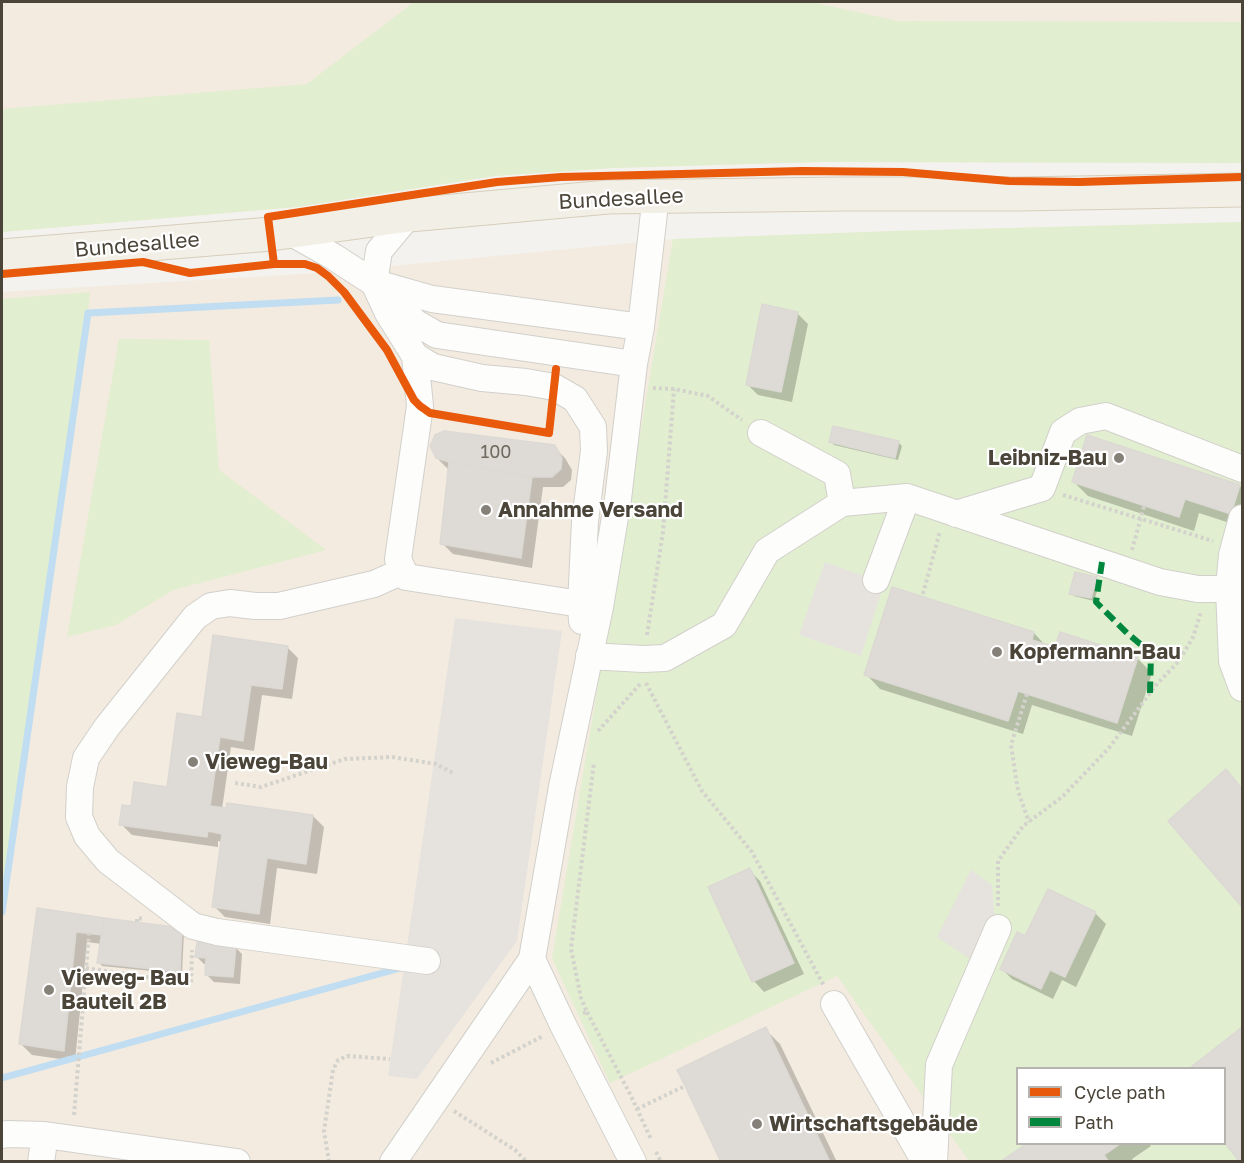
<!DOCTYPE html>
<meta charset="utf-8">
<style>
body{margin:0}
#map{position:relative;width:1244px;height:1163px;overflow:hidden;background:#f4f2ee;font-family:"Golos Text",sans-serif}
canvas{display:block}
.frame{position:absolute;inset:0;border:3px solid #4b4439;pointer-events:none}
.legend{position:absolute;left:1016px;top:1067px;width:210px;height:78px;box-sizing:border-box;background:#fff;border:2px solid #b7b4b0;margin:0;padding:8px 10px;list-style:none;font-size:18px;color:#4b4439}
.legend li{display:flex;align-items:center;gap:12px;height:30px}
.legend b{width:30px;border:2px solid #b7b4b0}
</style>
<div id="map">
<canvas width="1244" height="1163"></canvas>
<div class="frame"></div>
<ul class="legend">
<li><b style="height:8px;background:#e8590c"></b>Cycle path</li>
<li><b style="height:8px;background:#00873e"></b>Path</li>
</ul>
</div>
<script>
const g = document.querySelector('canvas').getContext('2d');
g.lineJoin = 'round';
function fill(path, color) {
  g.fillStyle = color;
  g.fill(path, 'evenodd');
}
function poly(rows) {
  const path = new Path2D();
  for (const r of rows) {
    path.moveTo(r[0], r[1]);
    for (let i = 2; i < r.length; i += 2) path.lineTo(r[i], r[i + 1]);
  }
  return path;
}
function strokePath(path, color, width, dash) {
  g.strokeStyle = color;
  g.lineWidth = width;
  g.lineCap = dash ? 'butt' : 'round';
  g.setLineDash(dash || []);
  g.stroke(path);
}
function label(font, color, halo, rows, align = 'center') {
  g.font = font + ' "Golos Text",sans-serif';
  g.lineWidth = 4.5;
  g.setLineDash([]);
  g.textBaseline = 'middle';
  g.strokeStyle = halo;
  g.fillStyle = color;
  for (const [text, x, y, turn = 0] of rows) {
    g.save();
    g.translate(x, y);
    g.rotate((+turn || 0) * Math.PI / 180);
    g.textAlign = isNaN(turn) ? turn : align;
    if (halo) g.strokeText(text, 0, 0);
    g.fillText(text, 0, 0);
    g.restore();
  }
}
fill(poly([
 [2,2,1242,2,1242,163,820,162,614,168,495,176,297,207,2,232],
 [1242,222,1242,1161,2,1162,2,292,318,273,673,239,894,231],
 [1018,1068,1224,1068,1224,1144,1018,1144]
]), '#f3ebdf');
fill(poly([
 [414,2,811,2,898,21,1242,22,1242,163,820,162,614,168,495,176,297,207,2,232,2,109,307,84],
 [1242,222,1242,1161,969,1161,837,976,610,1083,552,958,673,239,894,231],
 [1018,1068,1224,1068,1224,1144,1018,1144],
 [90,292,88,313,2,912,2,299],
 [119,339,209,340,219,470,326,550,173,590,116,625,67,637]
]), '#e1eecf');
fill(poly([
 [825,562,884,583,861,656,799,635],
 [455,618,562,631,517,941,417,1079,388,1076],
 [971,870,992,885,995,924,976,963,937,937]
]), '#e6e3df');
fill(poly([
 [797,313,808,324,792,402,758,395,747,384],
 [834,428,899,443,902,446,898,460,834,445,830,441],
 [1088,437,1240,486,1242,489,1242,527,1199,513,1194,531,1088,496,1074,482],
 [554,447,565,458,572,470,571,480,563,487,543,487,532,568,453,554,442,543,448,469,437,458],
 [1076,574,1097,579,1100,582,1094,601,1074,596,1071,593],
 [1034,633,1046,646,1137,658,1152,673,1132,736,1032,705,1023,734,880,689,866,674],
 [287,647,298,658,292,699,262,695,254,751,231,747,222,809,313,816,324,827,317,874,277,868,270,924,225,917,214,906,222,842,218,841,218,847,132,835,121,824,132,808,168,789,203,718],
 [1226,771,1242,788,1242,905,1170,821],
 [749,870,760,881,804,974,764,992,754,981],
 [39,910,184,933,182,974,102,966,99,962,102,944,87,942,75,1061,32,1055,21,1044],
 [1095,913,1106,924,1076,987,1062,980,1053,999,1012,979,1001,968,1026,938],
 [235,947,242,954,240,984,214,982,207,975,207,964,204,964,197,957],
 [765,1029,780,1044,837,1162,723,1162],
 [1242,1029,1242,1162,1224,1068,1193,1068],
 [1028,1144,1052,1144,1053,1145,1056,1144,1149,1144,1151,1146,1132,1159,1134,1162,1003,1162]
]), '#0003');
strokePath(poly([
 [2,912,88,313,338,300],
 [2,1078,404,967]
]), '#c0ddf1', 7);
const building = poly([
 [762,304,798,312,781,392,746,385,762,304],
 [833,426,899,441,895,458,829,442,833,426],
 [444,431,555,445,562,458,561,469,552,477,532,477,449,462,436,458,430,446,435,435,444,431],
 [1087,435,1240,485,1231,514,1185,499,1179,517,1072,482,1087,435],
 [449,462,532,477,521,558,440,544,449,462],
 [1075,572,1097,577,1091,598,1069,594,1075,572],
 [892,587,1034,632,1032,640,1055,647,1060,632,1138,657,1117,723,1018,691,1008,721,864,675,892,587],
 [213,635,288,646,282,689,251,685,243,741,220,737,210,806,226,808,227,803,313,815,306,864,267,858,259,914,212,907,222,834,208,831,207,837,119,825,122,805,131,806,134,782,167,787,177,713,202,717,213,635],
 [1226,769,1242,789,1242,907,1168,821,1226,769],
 [750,868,794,963,752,982,708,887,750,868],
 [1048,889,1096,912,1065,977,1050,970,1041,989,1000,969,1017,932,1025,936,1048,889],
 [37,908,104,918,102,935,76,932,64,1051,19,1044,37,908],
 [104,918,182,928,180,972,97,963,104,918],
 [197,942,236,946,233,977,205,975,206,958,195,957,197,942],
 [766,1027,830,1162,721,1162,685,1086,677,1070,766,1027],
 [1242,1027,1242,1162,1240,1162,1224,1142,1224,1068,1190,1068,1242,1027],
 [1026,1144,1050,1144,1051,1145,1053,1144,1120,1144,1104,1155,1109,1162,1000,1162,1026,1144]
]);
fill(building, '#dedbd6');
strokePath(building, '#dcd9d4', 1.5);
const minor = poly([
 [409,215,379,251,374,283,388,313,415,356,420,406,398,559,406,577,600,607],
 [290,232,334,257,371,281,416,323,437,335,634,364],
 [379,284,432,299,641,327],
 [415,356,433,367,482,378,526,382,554,387,575,399,593,427,594,451,585,521,581,605,582,621],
 [761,433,837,474,842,503],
 [956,514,1042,488,1063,432,1080,421,1106,416,1242,469],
 [1242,518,1232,555,1229,589,1232,661,1242,688],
 [403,571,374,584,279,606,255,606,230,603,211,606,195,617,107,727,86,758,80,787,79,817,87,836,108,861,193,926,217,932,427,961],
 [876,580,907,497],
 [589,656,643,659,665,658,724,625,767,551,842,503,907,497,1160,582,1198,589,1229,589,1242,591],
 [532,959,563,1025,633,1162],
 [834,1004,925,1162],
 [2,1135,7,1134,45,1135,237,1162],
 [41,1162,45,1135],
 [393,1162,532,959,562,787,600,607,618,499,634,364,641,327,656,195],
 [934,1162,939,1065,998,928]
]);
const major = poly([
 [2,256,271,234,409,215,608,197,842,194,1020,194,1242,190]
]);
strokePath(minor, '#d2d0cb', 28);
strokePath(major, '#d6cebb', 35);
strokePath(poly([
 [653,388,674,389,708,396,742,420],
 [1063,495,1213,541],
 [1132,550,1144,506],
 [923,594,940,531],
 [647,635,663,532,674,389],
 [646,683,702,791,752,852,824,986],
 [1027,694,1011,745,1018,791,1029,822],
 [598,731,641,683],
 [235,783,261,787,345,759,392,757,436,764,455,774],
 [998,906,998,861,1023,826,1062,797,1109,748,1156,685,1179,661,1193,637,1201,612],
 [137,922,137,918,144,919],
 [86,968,191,984,192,950],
 [587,1012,631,1096,651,1139],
 [583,1013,587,1012,581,998,571,949,594,762],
 [491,1063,543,1036],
 [637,1109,685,1086],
 [454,1111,515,1150,527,1162],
 [74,1115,89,933],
 [656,1152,661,1162],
 [329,1162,324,1131,333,1070,338,1060,347,1056,390,1059]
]), '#d3d2cc', 4, [3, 3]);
strokePath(minor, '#fdfdfc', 26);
strokePath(major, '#f2efe6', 33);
strokePath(poly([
 [1102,562,1096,602,1127,633,1151,653,1150,693]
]), '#00873e', 6, [12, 6]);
strokePath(poly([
 [274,264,305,264,317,268,328,276,344,292,387,350,414,400,420,406,430,413,549,433,556,369],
 [2,274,143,262,190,273,274,264,268,217,497,182,561,177,802,171,903,172,1009,181,1079,182,1242,177]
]), '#e8590c', 8);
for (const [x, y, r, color] of [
 [1119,458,6,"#868178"],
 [486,510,6,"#868178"],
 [997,652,6,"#868178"],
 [193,762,6,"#868178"],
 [49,990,6,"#868178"],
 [757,1124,6,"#868178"]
]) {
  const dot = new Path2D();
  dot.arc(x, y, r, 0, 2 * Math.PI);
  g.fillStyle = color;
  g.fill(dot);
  strokePath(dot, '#fff', 2);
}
label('18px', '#706a61', null, [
 ["100",496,452]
]);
label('21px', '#4b4439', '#fff', [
 ["Bundesallee",621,199,-3],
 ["Bundesallee",137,245,-5]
]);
label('bold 21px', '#4b4439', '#fff', [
 ["Leibniz-Bau",1107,458,"right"],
 ["Annahme Versand",498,510],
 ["Kopfermann-Bau",1009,652],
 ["Vieweg-Bau",205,762],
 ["Vieweg- Bau",61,978],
 ["Bauteil 2B",61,1002],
 ["Wirtschaftsgebäude",769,1124]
], 'left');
</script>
